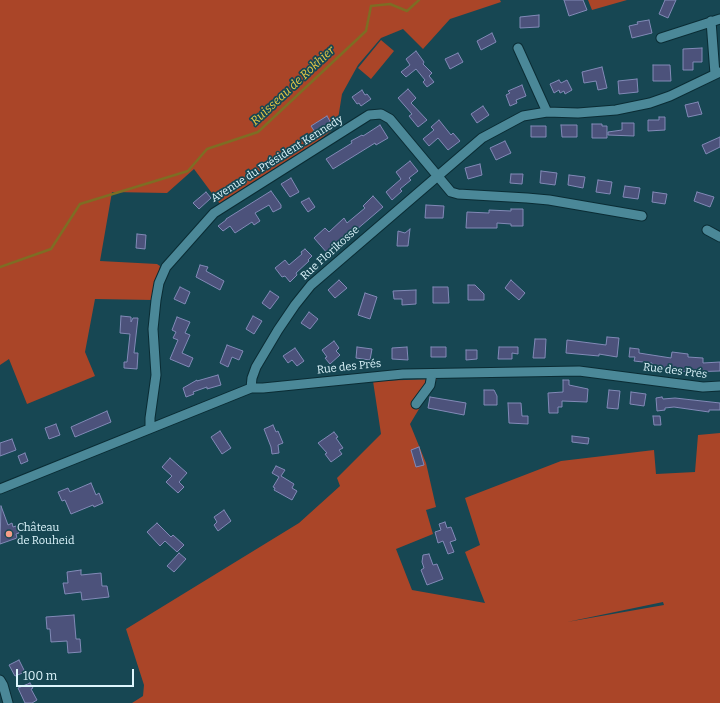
<!DOCTYPE html>
<meta charset="utf-8">
<style>
body{margin:0}
#map{position:relative;width:720px;height:703px;overflow:hidden;background:#174753;font-family:Bitter,serif}
canvas{display:block}
.scale{position:absolute;left:16px;top:669px;width:118px;height:18px;box-sizing:border-box;border:2px solid #def6fd;border-top:0;padding-left:5px;font-size:12px;line-height:14px;white-space:nowrap;color:#def6fd;-webkit-text-stroke:3px #174753;paint-order:stroke}
</style>
<div id="map">
<canvas width="720" height="703"></canvas>
<div class="scale">100 m</div>
</div>
<script>
const g = document.querySelector('canvas').getContext('2d');
g.lineJoin = 'round';
function fill(path, color) {
  g.fillStyle = color;
  g.fill(path, 'evenodd');
}
function poly(rows) {
  const path = new Path2D();
  for (const r of rows) {
    path.moveTo(r[0], r[1]);
    for (let i = 2; i < r.length; i += 2) path.lineTo(r[i], r[i + 1]);
  }
  return path;
}
function strokePath(path, color, width, dash) {
  g.strokeStyle = color;
  g.lineWidth = width;
  g.lineCap = dash ? 'butt' : 'round';
  g.setLineDash(dash || []);
  g.stroke(path);
}
function label(font, color, halo, rows, align = 'center') {
  g.font = font + ' Bitter,serif';
  g.lineWidth = 3.5;
  g.setLineDash([]);
  g.textBaseline = 'middle';
  g.strokeStyle = halo;
  g.fillStyle = color;
  for (const [text, x, y, turn = 0] of rows) {
    g.save();
    g.translate(x, y);
    g.rotate((+turn || 0) * Math.PI / 180);
    g.textAlign = isNaN(turn) ? turn : align;
    if (halo) g.strokeText(text, 0, 0);
    g.fillText(text, 0, 0);
    g.restore();
  }
}
fill(poly([
 [0,0,500,0,501,2,450,19,423,49,403,29,381,38,358,65,342,94,338,119,331,131,296,158,220,204,194,169,167,193,112,192,100,261,157,264,160,266,153,300,95,299,85,352,95,376,27,404,9,359,0,365],
 [588,0,627,0,592,10],
 [381,40,394,51,371,79,358,68],
 [437,379,410,424,426,463,436,507,426,510,433,534,396,549,412,590,485,603,465,552,480,545,465,498,561,461,654,450,656,474,695,472,698,435,720,433,720,703,132,703,143,696,144,685,126,629,299,523,340,486,337,478,381,434,373,381],
 [663,602,664,605,567,622]
]), '#aa4528');
strokePath(poly([
 [0,267,51,249,80,204,188,171,207,149,258,132,366,31,371,6,390,4,407,11,419,0]
]), '#7e6d24', 2.5);
const building = poly([
 [564,0,583,0,587,10,569,16,564,0],
 [665,0,676,0,668,18,659,14,665,0],
 [539,15,539,27,520,28,520,17,539,15],
 [649,20,652,33,632,38,629,26,638,24,637,22,649,20],
 [492,33,496,42,481,50,477,41,492,33],
 [702,48,702,62,693,62,693,70,683,70,683,49,702,48],
 [416,51,424,62,423,64,432,73,429,76,434,82,427,87,423,82,425,80,416,69,406,77,401,72,410,65,406,59,416,51],
 [458,53,463,62,450,69,445,59,458,53],
 [653,65,670,65,671,81,653,81,653,65],
 [602,67,607,88,598,90,596,81,584,83,582,72,602,67],
 [637,79,638,92,619,94,618,81,637,79],
 [559,80,561,83,567,80,572,90,565,94,564,91,560,93,559,90,554,93,550,84,559,80],
 [522,85,526,96,516,100,517,103,510,106,506,95,510,93,508,91,522,85],
 [408,89,416,98,411,103,427,120,418,127,409,116,412,114,398,98,408,89],
 [362,90,365,95,367,94,371,99,361,106,359,103,357,104,352,97,362,90],
 [698,102,702,114,688,117,685,105,698,102],
 [483,106,489,115,477,123,471,114,483,106],
 [327,116,332,125,317,135,311,126,327,116],
 [659,117,665,117,665,130,648,131,648,120,659,120,659,117],
 [439,120,451,135,453,133,460,141,448,150,438,138,429,146,423,139,434,130,431,127,439,120],
 [622,123,634,123,634,136,608,135,608,132,622,130,622,123],
 [592,124,602,124,602,126,607,126,607,138,592,138,592,124],
 [380,125,388,138,376,145,375,143,333,169,326,159,352,143,351,141,362,135,363,136,380,125],
 [561,125,577,125,577,137,562,137,561,125],
 [531,126,546,126,546,137,531,137,531,126],
 [720,137,720,147,706,154,702,145,720,137],
 [505,141,511,153,496,160,490,148,505,141],
 [410,161,418,171,409,178,411,180,400,189,402,191,392,200,386,192,401,179,396,172,410,161],
 [480,164,482,175,468,179,465,168,480,164],
 [541,171,557,173,555,185,540,183,541,171],
 [511,174,523,174,522,184,510,183,511,174],
 [569,175,585,177,583,188,568,185,569,175],
 [291,178,299,192,290,197,281,184,291,178],
 [598,180,612,182,610,194,596,192,598,180],
 [625,186,640,188,638,199,623,197,625,186],
 [271,191,281,205,281,208,273,212,269,205,255,213,260,221,254,225,252,222,235,233,230,226,223,231,218,226,226,220,226,219,271,191],
 [206,192,211,198,199,209,193,203,206,192],
 [653,192,667,194,665,204,652,202,653,192],
 [697,192,714,197,710,207,694,201,697,192],
 [373,196,383,207,328,254,314,238,325,228,329,232,344,218,347,223,365,208,363,206,373,196],
 [309,198,315,207,308,212,301,202,309,198],
 [426,205,444,206,443,218,425,218,426,205],
 [511,209,523,209,523,226,511,226,511,224,497,223,497,228,466,228,467,212,489,213,489,210,511,211,511,209],
 [410,229,408,246,397,246,398,231,405,233,410,229],
 [137,234,146,235,145,249,136,248,137,234],
 [305,249,312,256,308,260,309,261,296,273,297,275,290,282,285,276,282,277,275,268,285,260,289,265,302,254,301,252,305,249],
 [200,265,208,267,206,271,224,281,220,290,196,277,200,265],
 [339,280,347,288,335,298,328,290,339,280],
 [511,280,525,293,519,300,505,288,511,280],
 [468,285,475,285,484,294,484,300,468,300,468,285],
 [180,287,190,292,185,304,174,299,180,287],
 [433,287,448,287,449,303,433,303,433,287],
 [416,290,416,304,402,305,402,299,394,299,393,291,416,290],
 [270,291,279,297,270,309,262,303,270,291],
 [365,293,377,297,370,319,358,315,365,293],
 [309,312,318,319,310,329,301,323,309,312],
 [121,316,131,317,131,322,133,318,138,318,134,353,138,353,137,369,124,368,124,362,127,362,130,334,120,333,121,316],
 [253,316,262,321,254,334,246,329,253,316],
 [177,317,190,322,185,333,190,335,182,353,193,358,189,367,170,359,178,340,173,338,176,332,172,330,177,317],
 [607,337,619,338,617,357,599,354,599,356,566,353,567,340,606,345,607,337],
 [535,339,546,339,545,358,533,358,535,339],
 [334,341,339,348,336,351,340,355,330,364,325,358,327,357,322,350,334,341],
 [227,345,243,351,239,360,232,357,228,367,220,363,227,345],
 [357,347,372,349,370,360,356,358,357,347],
 [407,347,408,360,392,359,392,348,407,347],
 [431,347,446,347,446,357,431,357,431,347],
 [499,347,518,347,518,354,512,353,512,359,498,359,499,347],
 [295,348,304,361,297,366,292,360,288,363,283,356,295,348],
 [630,348,639,349,639,353,671,358,672,352,688,354,688,357,703,358,703,363,720,362,720,371,689,372,653,368,652,363,634,361,635,357,629,357,630,348],
 [466,350,477,350,477,359,466,360,466,350],
 [218,375,221,385,207,389,207,387,193,392,194,394,186,397,183,388,197,380,197,381,218,375],
 [563,380,569,380,569,385,588,389,587,402,562,401,562,407,558,407,558,413,549,413,548,393,563,392,563,380],
 [484,390,494,390,497,396,497,405,484,405,484,390],
 [609,390,620,391,618,409,607,408,609,390],
 [631,392,646,394,644,406,630,404,631,392],
 [430,397,466,403,464,415,428,408,430,397],
 [662,397,663,399,675,398,720,403,720,410,709,410,709,412,674,407,665,408,665,410,657,411,656,398,662,397],
 [508,403,521,403,522,416,528,416,528,424,509,423,508,403],
 [107,411,111,422,75,437,71,427,107,411],
 [653,416,660,416,661,425,654,425,653,416],
 [56,424,60,435,49,439,45,428,56,424],
 [273,425,276,432,278,431,283,443,278,445,279,453,272,454,271,447,264,429,273,425],
 [220,431,231,448,222,454,211,437,220,431],
 [334,432,338,437,336,438,343,448,339,450,342,454,331,462,325,454,327,453,318,443,334,432],
 [572,436,589,438,588,444,572,442,572,436],
 [12,439,16,450,0,456,0,443,12,439],
 [419,447,424,465,416,467,411,450,419,447],
 [25,453,28,461,21,464,18,456,25,453],
 [170,458,187,473,179,482,184,487,178,493,166,482,172,476,162,467,170,458],
 [276,466,285,470,281,476,294,484,292,488,297,491,292,500,274,490,275,488,273,487,279,477,272,473,276,466],
 [91,483,96,495,99,493,103,503,94,507,93,505,71,514,65,500,62,501,58,492,68,488,70,492,91,483],
 [1,506,8,525,12,523,13,527,16,526,19,533,16,534,17,538,0,544,1,506],
 [224,510,231,521,218,531,214,525,217,522,214,517,224,510],
 [445,522,447,528,451,527,456,540,450,542,454,552,448,554,443,541,438,543,435,532,441,530,439,524,445,522],
 [157,523,171,537,173,535,184,545,177,552,165,541,160,546,147,532,157,523],
 [179,553,186,559,174,572,167,566,179,553],
 [429,554,433,565,437,564,443,579,427,585,421,570,424,568,422,562,423,555,429,554],
 [81,570,81,575,101,573,102,586,107,586,109,597,82,600,81,592,65,594,63,583,68,583,67,572,81,570],
 [74,615,76,639,80,639,81,652,68,653,67,641,51,642,50,629,47,629,46,617,74,615],
 [19,660,25,672,15,676,9,665,19,660],
 [30,683,33,688,31,689,37,700,32,703,25,703,18,688,30,683]
]);
fill(building, '#4c527b');
strokePath(building, '#828ab7', 1);
const minor = poly([
 [711,21,715,74],
 [661,38,720,19],
 [518,48,547,112],
 [707,230,720,237],
 [251,388,252,378,256,367,278,330,295,305,311,285,482,138,523,116,547,112,578,113,616,110,650,103,670,96,720,72],
 [416,404,430,385,432,374],
 [150,428,150,418,156,375,153,329,156,300,159,283,166,267,214,213,369,115,381,114,390,119,451,192,458,194,527,198,549,200,642,216],
 [0,489,251,388,263,388,403,374,579,371,703,387,720,386],
 [0,680,3,685,8,703]
]);
strokePath(minor, '#0a2c34', 11);
strokePath(minor, '#4b8898', 9);
for (const [x, y, r, color] of [
 [9,534,4,"#f49e87"]
]) {
  const dot = new Path2D();
  dot.arc(x, y, r, 0, 2 * Math.PI);
  g.fillStyle = color;
  g.fill(dot);
  strokePath(dot, '#174753', 1.5);
}
label('11px', '#def6fd', '#174753', [
 ["Avenue du Président Kennedy",277,159,-32],
 ["Rue Florikosse",330,253,-42],
 ["Rue des Prés",349,367,-6],
 ["Rue des Prés",675,371,7]
]);
label('11px', '#def6fd', '#174753', [
 ["Château",17,528],
 ["de Rouheid",17,541]
], 'left');
label('italic 12px', '#e7ca46', '#174753', [
 ["Ruisseau de Rokhier",293,86,-43]
]);
</script>
